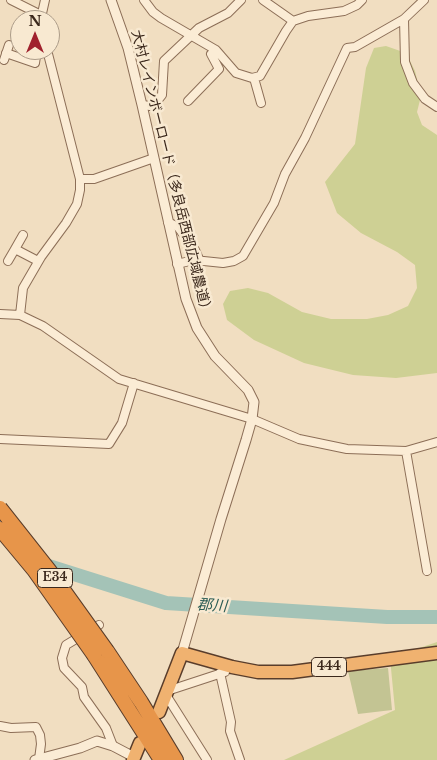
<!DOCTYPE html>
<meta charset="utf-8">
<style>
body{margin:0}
#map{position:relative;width:437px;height:760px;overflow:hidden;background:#f1dec1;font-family:"Libre Baskerville",serif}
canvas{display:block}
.north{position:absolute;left:10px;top:10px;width:50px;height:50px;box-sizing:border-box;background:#f8e9d1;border:1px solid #ac9c89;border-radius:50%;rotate:0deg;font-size:14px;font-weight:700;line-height:20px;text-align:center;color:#3b281c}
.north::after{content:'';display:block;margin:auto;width:18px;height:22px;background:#a0222e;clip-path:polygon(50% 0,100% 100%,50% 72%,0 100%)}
</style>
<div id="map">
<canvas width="437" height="760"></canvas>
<div class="north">N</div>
</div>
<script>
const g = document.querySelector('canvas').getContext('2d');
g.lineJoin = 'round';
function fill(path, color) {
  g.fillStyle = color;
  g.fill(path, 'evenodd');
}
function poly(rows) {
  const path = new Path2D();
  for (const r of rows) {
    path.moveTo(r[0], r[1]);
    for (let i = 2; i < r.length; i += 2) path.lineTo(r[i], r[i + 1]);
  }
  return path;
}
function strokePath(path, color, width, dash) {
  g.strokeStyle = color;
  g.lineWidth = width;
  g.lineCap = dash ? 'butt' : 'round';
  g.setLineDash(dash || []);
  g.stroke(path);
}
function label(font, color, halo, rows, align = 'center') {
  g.font = font + ' "Libre Baskerville","Noto Sans JP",serif';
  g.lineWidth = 5;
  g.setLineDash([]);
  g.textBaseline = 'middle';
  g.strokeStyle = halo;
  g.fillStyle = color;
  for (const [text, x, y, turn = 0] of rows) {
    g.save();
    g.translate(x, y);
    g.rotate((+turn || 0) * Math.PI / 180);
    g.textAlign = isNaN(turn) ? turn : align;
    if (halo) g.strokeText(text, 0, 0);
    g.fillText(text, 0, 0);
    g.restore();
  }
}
fill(poly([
 [386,46,406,53,415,71,421,96,417,112,422,125,437,135,437,373,396,378,353,375,304,363,254,340,227,320,223,304,230,291,248,288,268,293,302,312,331,319,367,319,388,315,408,306,417,288,415,265,397,252,361,233,337,213,325,182,355,144,366,68,374,48],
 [437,642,437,760,284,760,395,710,390,658]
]), '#ced094');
fill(poly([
 [388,668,392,710,358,714,348,671]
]), '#c3c493');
strokePath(poly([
 [39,563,166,603,387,617,437,617]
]), '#a4c3b7', 14);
const minor = poly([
 [11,0,41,15],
 [144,0,153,12,161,18,216,50,236,73,252,78,260,76,286,31,293,21,308,16,344,11,357,5,362,0],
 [263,0,293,21],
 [41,18,45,0],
 [404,19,405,62,413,83,425,99,437,107],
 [6,53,35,63,37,50],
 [4,60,9,45],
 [254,78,261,103],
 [188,101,219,69,211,54,216,50],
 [142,105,150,106,158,100,162,95,164,61,199,28,228,13,241,0],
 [80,179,94,179,154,158],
 [168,222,178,227,195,250,200,261],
 [23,235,15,249,38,261],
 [8,261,15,249],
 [177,264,194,260,223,263,234,261,243,256,274,203,285,174,305,138,347,48,355,47,404,19,424,0],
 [0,314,20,315,43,326,119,379,252,419,299,439,347,449,406,451,437,442],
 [20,315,23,288,41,257,66,223,77,204,80,190,80,179,47,50],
 [0,439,109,444,122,423,134,383],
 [406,451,427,571],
 [99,625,66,645,62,658,64,668,82,687,84,697,106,728,113,746],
 [220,673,231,722,230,731,240,760],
 [167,691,225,672],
 [166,695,207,760],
 [0,726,11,728,36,727,40,735,41,744,39,759]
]);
const tertiary = poly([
 [111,0,128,48,142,105,186,299,197,328,215,356,248,390,254,402,252,419,246,440,221,519,182,653],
 [35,760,80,748,97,741,113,746,134,757]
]);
const trunk = poly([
 [159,712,182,653,232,667,258,672,292,672,437,653],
 [133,760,140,743]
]);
const motorway = poly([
 [107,651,141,702,176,760],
 [94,655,161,760]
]);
strokePath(minor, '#8c6e57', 10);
strokePath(tertiary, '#8c6e57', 11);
strokePath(trunk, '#593d2b', 15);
strokePath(motorway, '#593d2b', 16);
strokePath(minor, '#fbecd5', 8);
strokePath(tertiary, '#fbecd5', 9);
strokePath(trunk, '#f0b270', 12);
strokePath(motorway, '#e7954a', 14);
const motorwayBridge = poly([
 [0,508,49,570,107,651],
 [0,529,34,570,94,655]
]);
strokePath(motorwayBridge, '#593d2b', 16, []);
strokePath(motorwayBridge, '#e7954a', 14);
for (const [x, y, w] of [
 [55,578,35],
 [329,667,35]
]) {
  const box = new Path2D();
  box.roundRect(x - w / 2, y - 9.5, w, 19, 4);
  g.fillStyle = '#f8e9d1';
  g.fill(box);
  strokePath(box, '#3b281c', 1);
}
label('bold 12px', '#3b281c', null, [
 ["E34",55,578],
 ["444",329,667]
]);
label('14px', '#3b281c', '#f8e9d1', [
 ["大村レインボーロード（多良岳西部広域農道）",171,173,76]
]);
label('italic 15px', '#2a5c54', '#f8e9d1', [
 ["郡川",212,606,4]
]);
</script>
